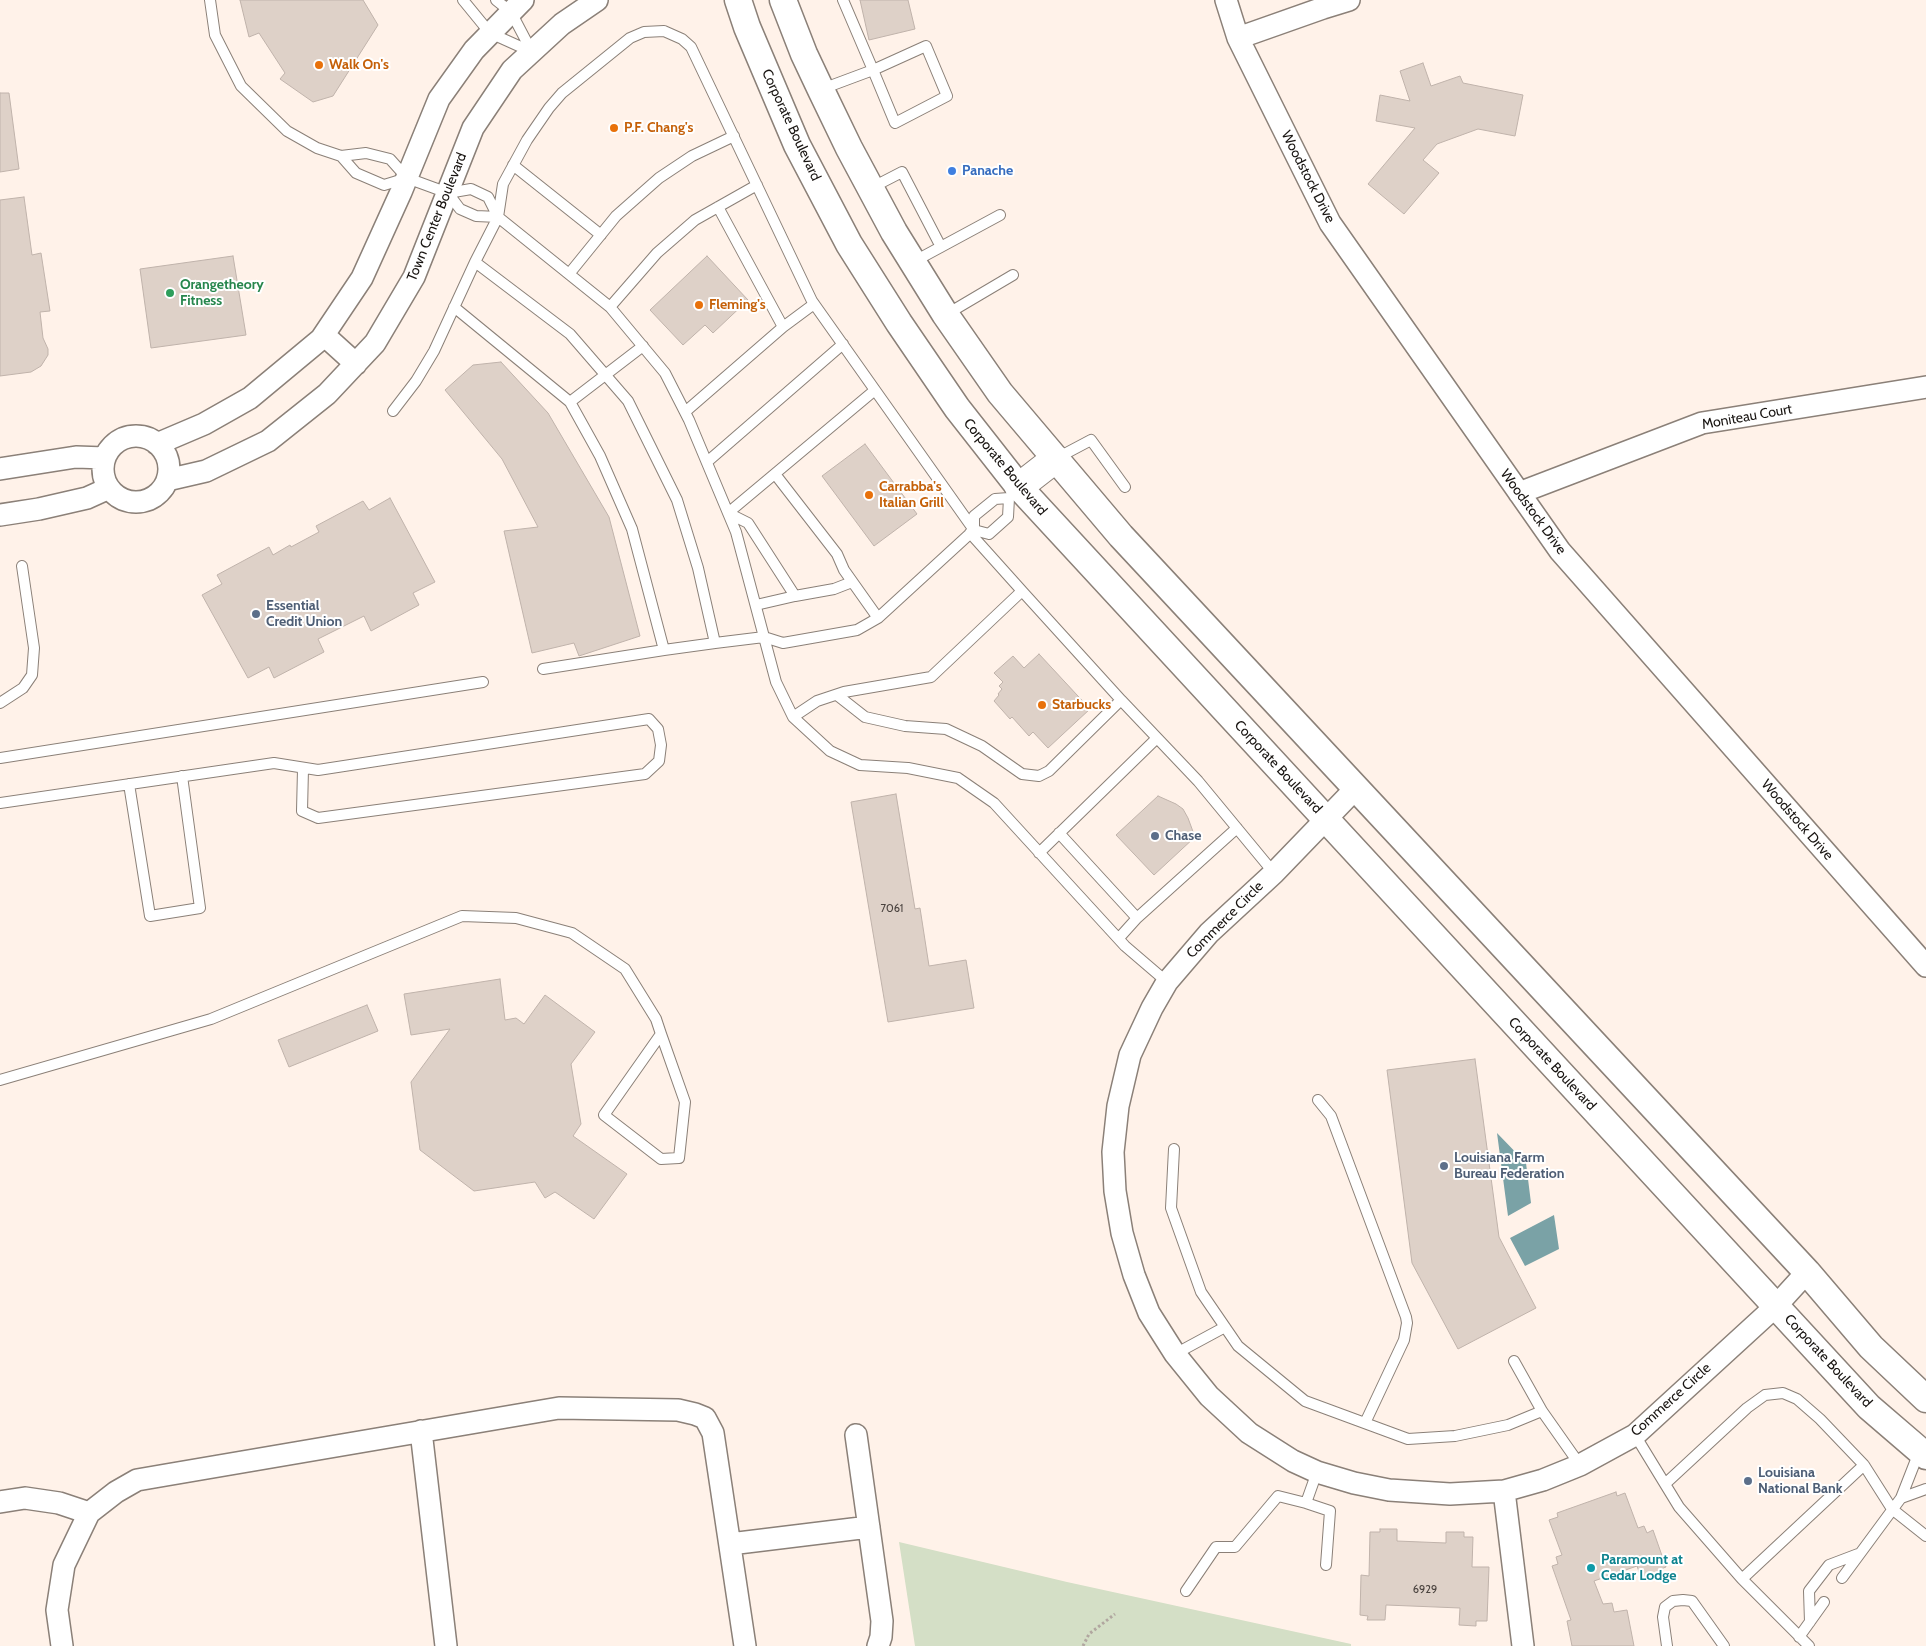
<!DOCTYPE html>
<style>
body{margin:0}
canvas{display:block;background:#fff2e9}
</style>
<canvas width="1926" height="1646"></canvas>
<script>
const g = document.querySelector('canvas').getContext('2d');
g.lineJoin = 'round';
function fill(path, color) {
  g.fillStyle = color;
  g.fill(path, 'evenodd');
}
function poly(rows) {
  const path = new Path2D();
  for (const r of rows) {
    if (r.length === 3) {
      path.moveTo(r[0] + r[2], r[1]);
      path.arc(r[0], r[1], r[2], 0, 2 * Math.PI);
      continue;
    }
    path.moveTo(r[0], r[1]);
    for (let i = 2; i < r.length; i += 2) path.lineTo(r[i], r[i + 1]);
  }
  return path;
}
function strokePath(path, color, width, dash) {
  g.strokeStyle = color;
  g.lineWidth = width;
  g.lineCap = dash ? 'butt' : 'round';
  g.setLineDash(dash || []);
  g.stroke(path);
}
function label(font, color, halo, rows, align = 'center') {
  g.font = font + ' Cabin,sans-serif';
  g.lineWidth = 4;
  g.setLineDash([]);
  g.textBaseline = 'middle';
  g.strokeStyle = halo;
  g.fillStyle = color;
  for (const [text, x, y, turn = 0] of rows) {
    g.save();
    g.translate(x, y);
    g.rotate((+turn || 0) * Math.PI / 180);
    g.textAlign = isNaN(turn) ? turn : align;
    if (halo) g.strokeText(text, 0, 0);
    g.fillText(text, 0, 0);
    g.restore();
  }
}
fill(poly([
 [899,1542,1067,1582,1351,1644,1351,1646,915,1646]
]), '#d4dfc6');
fill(poly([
 [1497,1133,1526,1163,1531,1203,1508,1216],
 [1554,1215,1559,1249,1525,1266,1510,1238]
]), '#7aa2a6');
const building = poly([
 [240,0,363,0,378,25,333,96,313,102,280,79,285,73,259,33,249,37,240,0],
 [860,0,908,0,915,29,869,40,860,0],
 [1423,63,1431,86,1460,76,1463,83,1523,95,1515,136,1478,129,1437,144,1423,160,1439,173,1404,214,1368,184,1415,128,1376,121,1380,95,1410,101,1400,71,1423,63],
 [0,93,9,93,19,169,0,172,0,93],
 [24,197,32,255,41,253,50,311,40,312,43,338,48,349,48,355,41,366,31,372,0,376,0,200,24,197],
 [233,256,246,335,151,348,140,269,233,256],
 [707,256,748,300,713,333,705,325,683,345,650,310,707,256],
 [501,362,548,413,609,517,640,636,579,656,574,643,532,653,504,531,538,527,502,459,445,390,473,365,501,362],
 [865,444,917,514,874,546,822,476,865,444],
 [390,498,435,582,413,593,419,605,371,631,364,616,318,639,324,652,274,678,269,667,248,678,202,595,222,584,217,575,269,547,273,555,290,545,291,547,319,532,316,526,363,501,369,510,390,498],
 [1039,654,1090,709,1048,748,1033,732,1029,736,1012,717,1010,719,994,701,999,695,998,694,1002,689,999,686,1003,682,994,673,1013,656,1024,668,1039,654],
 [896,794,915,909,920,908,929,966,966,960,974,1008,888,1022,851,802,896,794],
 [1158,796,1176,804,1183,809,1188,818,1195,837,1154,875,1116,835,1158,796],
 [500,979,505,1020,516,1018,524,1024,545,995,595,1032,571,1064,581,1124,573,1136,627,1174,594,1219,555,1192,545,1198,535,1182,474,1191,420,1150,411,1082,450,1029,411,1035,404,994,500,979],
 [367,1005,378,1031,289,1067,278,1040,367,1005],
 [1475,1059,1499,1237,1536,1308,1458,1349,1412,1263,1387,1070,1475,1059],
 [1616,1492,1617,1496,1625,1493,1638,1528,1644,1526,1647,1533,1653,1530,1666,1567,1658,1570,1659,1574,1642,1580,1637,1566,1594,1581,1603,1604,1612,1603,1614,1612,1627,1610,1634,1646,1572,1646,1567,1621,1571,1620,1552,1566,1558,1564,1556,1557,1562,1555,1549,1520,1558,1517,1557,1513,1616,1492],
 [1380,1529,1397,1529,1397,1541,1446,1543,1446,1532,1464,1532,1464,1537,1473,1537,1472,1567,1489,1567,1487,1621,1476,1621,1476,1626,1459,1625,1460,1608,1386,1605,1385,1620,1367,1620,1368,1616,1360,1615,1361,1575,1369,1576,1370,1532,1380,1532,1380,1529]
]);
fill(building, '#ded1c8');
strokePath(building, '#c0b3ab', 1);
const service = poly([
 [210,0,215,35,241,86,287,131,317,148,341,156,366,153,390,159,407,178,448,193,471,189,488,197,498,217,610,307,665,373,689,420,736,532,776,682,793,717,830,751,860,765,908,768,958,778,994,803,1125,946,1167,982],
 [463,0,490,33,532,52,511,12,496,0],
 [664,31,682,39,691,47,812,301,974,530,878,618,857,630,783,643,764,637,715,643,698,568,677,500,628,401,570,334,475,262,498,217,503,184,527,140,549,108,562,93,630,38,644,32,664,31],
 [822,89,873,70,926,46,947,96,895,123,873,70,843,0],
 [341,156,356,173,384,185,407,178],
 [513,165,601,235],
 [871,188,902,172,941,247],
 [448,193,460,209,476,216,498,217],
 [718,207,783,327,814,304],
 [913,262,1000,215],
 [569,274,616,216,659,178,692,156,734,136],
 [454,307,570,402,643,346],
 [610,307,657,253,695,220,757,185],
 [947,314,1013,275],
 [570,402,600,456,632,529,664,650,715,643],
 [393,411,416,381,434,351,475,262],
 [685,412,783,327],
 [1057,458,1091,440,1125,487],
 [707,462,843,344],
 [775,474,837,554,844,570,878,618],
 [1009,498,995,499,974,516,974,530,989,534,1008,517,1009,498,1018,488],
 [795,596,834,589,852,582],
 [756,605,795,596,748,523,728,513,875,390],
 [543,669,664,650],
 [837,695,865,717,905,726,946,729,982,746,1022,774,1039,776,1049,771,1121,700,1022,591],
 [1121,700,1198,781,1274,873],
 [0,703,23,688,32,675,34,648,22,566],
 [793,717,817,701,844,692,931,677,1022,591,970,533],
 [0,758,483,682],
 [129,784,150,916,200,908,182,776],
 [0,803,274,763,318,770,649,719,658,729,661,745,659,761,645,774,318,818,302,811,303,769],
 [1059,833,1137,918,1119,938],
 [1039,853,1157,738],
 [1137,918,1237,828],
 [0,1080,211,1019,462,916,516,918,572,933,625,969,656,1019,661,1034,685,1102,679,1158,661,1159,604,1115,661,1034],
 [1318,1100,1331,1116,1406,1317,1407,1323,1404,1340,1365,1423],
 [1174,1149,1171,1208,1201,1292,1238,1346,1305,1401,1408,1439,1455,1436,1508,1425,1542,1411],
 [1175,1354,1225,1327],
 [1514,1361,1542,1411,1580,1465],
 [1635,1435,1679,1507,1742,1579,1864,1465,1820,1419,1797,1399,1783,1393,1765,1395,1747,1408,1665,1484],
 [1864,1465,1892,1509,1926,1536],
 [1901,1498,1926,1489],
 [1306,1503,1330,1511,1326,1565],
 [1842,1578,1901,1498,1919,1452],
 [1742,1579,1809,1646],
 [1186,1591,1216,1547,1235,1547,1278,1496,1306,1503,1317,1472],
 [1810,1622,1809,1591,1829,1565,1858,1554],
 [1799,1637,1824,1602],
 [1667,1646,1663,1617,1665,1607,1673,1601,1683,1600,1692,1601,1724,1646]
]);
const minor = poly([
 [1226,0,1238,38,1330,223,1560,551,1926,966],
 [1238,38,1323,8,1349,0],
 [324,335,356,364],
 [136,469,33],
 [157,444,204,424,250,398,321,339,362,278,401,192,439,99,474,50,523,0],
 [0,469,76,457,105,458],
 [167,480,206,471,268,441,327,394,375,343,414,277,473,128,512,70,562,24,597,0],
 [1519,493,1702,423,1926,387],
 [0,515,39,509,87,498,109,488],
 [1357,787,1274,873,1209,933,1167,982,1152,1008,1130,1055,1118,1106,1113,1152,1115,1191,1122,1233,1134,1275,1149,1313,1175,1354,1209,1396,1249,1433,1293,1461,1317,1472,1354,1483,1389,1490,1450,1494,1504,1491,1543,1480,1580,1465,1635,1435,1776,1306,1807,1272],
 [421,1431,446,1646],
 [856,1435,882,1621,881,1637,878,1646],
 [1504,1491,1523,1646],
 [0,1502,25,1498,59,1503,89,1513,116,1492,137,1480,166,1475,559,1408,678,1410,695,1414,705,1418,713,1433,745,1646],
 [730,1544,869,1527],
 [62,1646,57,1610,64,1565,89,1513]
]);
const tertiary = poly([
 [738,0,747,27,797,145,849,244,899,323,957,408,1019,487,1869,1407,1926,1456],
 [783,0,804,54,821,90,849,148,894,232,945,314,1000,393,1121,536,1807,1272,1871,1347,1926,1399]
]);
const primary = poly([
 [1019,487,1055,459]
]);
strokePath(service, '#8b8078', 12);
strokePath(minor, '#8b8078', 24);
strokePath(tertiary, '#8b8078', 29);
strokePath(primary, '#8b8078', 30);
strokePath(poly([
 [1083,1646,1089,1634,1115,1614]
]), '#b1a7a0', 3, [2.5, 2.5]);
strokePath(service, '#fff', 10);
strokePath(minor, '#fff', 21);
strokePath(tertiary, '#fff', 26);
strokePath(primary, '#fff', 28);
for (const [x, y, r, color] of [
 [319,65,5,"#e8710a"],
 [614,128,5,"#e8710a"],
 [952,171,5,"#3f7fe0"],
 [170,293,5,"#2e9e5b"],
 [699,305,5,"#e8710a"],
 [869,495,5,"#e8710a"],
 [256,614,5,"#5c6f8a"],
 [1042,705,5,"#e8710a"],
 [1155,836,5,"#5c6f8a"],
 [1444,1166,5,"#5c6f8a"],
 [1748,1481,5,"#5c6f8a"],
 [1591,1568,5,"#0f9aa8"]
]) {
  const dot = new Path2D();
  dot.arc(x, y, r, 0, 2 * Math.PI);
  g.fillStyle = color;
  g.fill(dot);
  strokePath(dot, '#fff', 2);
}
label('11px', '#4a433f', null, [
 ["7061",892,909],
 ["6929",1425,1590]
]);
label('bold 14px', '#c56008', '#fff', [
 ["Walk On's",329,65],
 ["P.F. Chang's",624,128],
 ["Fleming's",709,305],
 ["Carrabba's",879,487],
 ["Italian Grill",879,503],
 ["Starbucks",1052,705]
], 'left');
label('14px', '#181411', '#fff', [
 ["Corporate Boulevard",791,125,65],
 ["Woodstock Drive",1308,177,63],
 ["Town Center Boulevard",437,217,-68],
 ["Moniteau Court",1747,417,-10],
 ["Corporate Boulevard",1005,467,50],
 ["Woodstock Drive",1533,512,54],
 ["Corporate Boulevard",1278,767,47],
 ["Woodstock Drive",1797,820,49],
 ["Commerce Circle",1225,920,-45],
 ["Corporate Boulevard",1552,1064,47],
 ["Corporate Boulevard",1828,1361,47],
 ["Commerce Circle",1671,1400,-42]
]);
label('bold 14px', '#366cbe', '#fff', [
 ["Panache",962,171]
], 'left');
label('bold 14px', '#27864d', '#fff', [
 ["Orangetheory",180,285],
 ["Fitness",180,301]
], 'left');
label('bold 14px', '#4e5e75', '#fff', [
 ["Essential",266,606],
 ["Credit Union",266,622],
 ["Chase",1165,836],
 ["Louisiana Farm",1454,1158],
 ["Bureau Federation",1454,1174],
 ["Louisiana",1758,1473],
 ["National Bank",1758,1489]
], 'left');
label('bold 14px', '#0d838f', '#fff', [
 ["Paramount at",1601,1560],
 ["Cedar Lodge",1601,1576]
], 'left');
</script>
